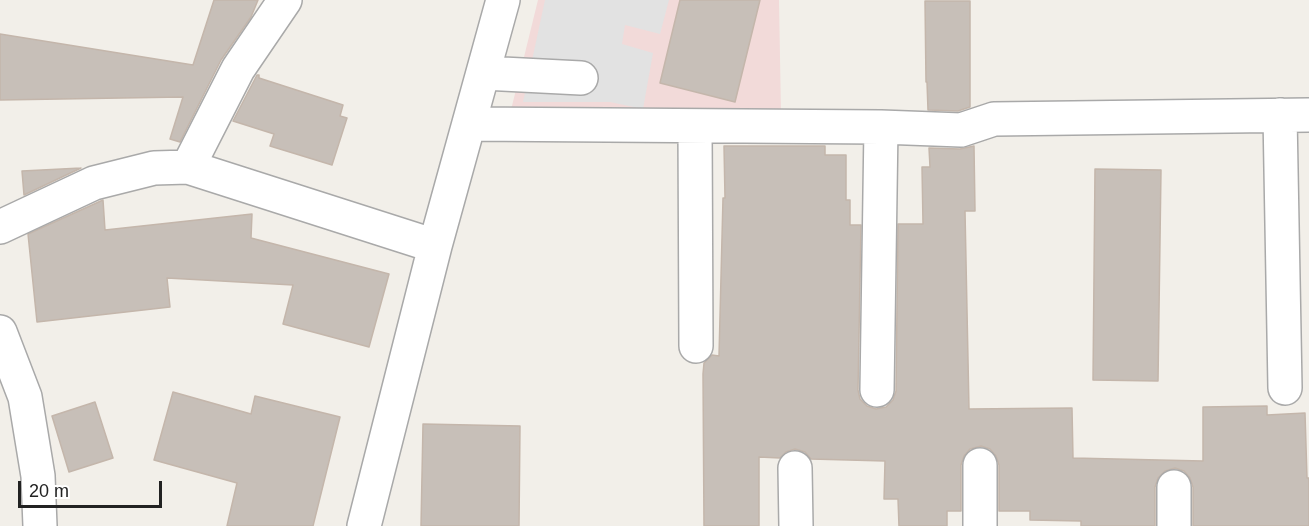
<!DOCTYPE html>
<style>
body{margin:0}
#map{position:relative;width:1309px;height:526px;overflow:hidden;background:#f2efe9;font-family:Helvetica,sans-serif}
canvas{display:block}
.scale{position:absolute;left:18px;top:481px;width:144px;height:27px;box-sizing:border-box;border:3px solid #222;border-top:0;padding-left:8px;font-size:18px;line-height:21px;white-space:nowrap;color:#222;-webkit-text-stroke:4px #fff;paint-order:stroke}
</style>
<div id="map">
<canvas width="1309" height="526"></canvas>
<div class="scale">20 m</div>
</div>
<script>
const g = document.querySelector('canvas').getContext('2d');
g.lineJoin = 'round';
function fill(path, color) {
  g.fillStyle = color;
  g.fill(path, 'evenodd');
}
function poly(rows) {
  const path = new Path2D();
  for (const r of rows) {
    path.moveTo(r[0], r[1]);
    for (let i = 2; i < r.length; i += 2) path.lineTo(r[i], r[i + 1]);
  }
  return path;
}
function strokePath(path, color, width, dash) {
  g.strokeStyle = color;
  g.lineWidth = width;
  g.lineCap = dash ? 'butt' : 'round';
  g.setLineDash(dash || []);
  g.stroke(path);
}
fill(poly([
 [538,0,779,0,781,114,510,114]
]), '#f2dad9');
fill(poly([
 [545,0,669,0,660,34,625,25,622,44,653,53,643,109,610,102,523,102]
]), '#e2e2e2');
const building = poly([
 [214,0,258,0,251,17,221,60,180,142,170,139,183,97,0,100,0,34,193,65,214,0],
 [680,0,760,0,735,102,660,83,680,0],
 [925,1,970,1,970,107,958,111,928,110,927,82,926,82,925,1],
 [257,75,259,75,259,78,343,105,340,116,347,118,332,165,270,146,274,134,233,121,257,75],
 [724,146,825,146,825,155,846,155,846,200,850,200,850,225,861,225,858,390,860,399,867,406,876,409,886,407,893,400,896,391,898,224,923,224,922,167,930,167,929,148,960,149,974,146,975,211,965,211,969,409,1072,408,1073,458,1203,461,1203,407,1267,406,1267,415,1305,413,1307,478,1309,478,1309,526,1193,526,1193,487,1190,478,1184,471,1175,468,1165,471,1158,478,1155,487,1155,526,1081,526,1081,521,1030,520,1030,511,999,511,999,465,996,456,990,449,981,446,970,449,964,456,961,465,961,511,947,511,947,526,899,526,898,499,884,499,885,461,811,459,805,452,795,449,786,452,780,458,759,457,759,526,704,526,703,374,704,363,712,355,719,356,723,198,725,198,724,146],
 [81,168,24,195,22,171,81,168],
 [1095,169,1161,170,1158,381,1093,380,1095,169],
 [103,200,105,230,252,214,251,238,389,274,369,347,283,324,293,285,167,278,170,307,37,322,28,234,103,200],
 [173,392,251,414,255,396,340,417,313,526,227,526,237,483,154,460,173,392],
 [95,402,113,458,69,472,52,416,95,402],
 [423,424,520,426,519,526,421,526,423,424]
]);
fill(building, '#c7bfb8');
strokePath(building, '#c4b6ab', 1.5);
const minor = poly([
 [483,73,581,78],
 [1280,115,1285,388],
 [470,124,881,127,961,130,994,119,1309,115],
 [695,126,696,346],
 [188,167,435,246],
 [0,227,94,183,154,168,188,167,238,69,285,0],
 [0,332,25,397,38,476,40,526],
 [877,390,881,127],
 [980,465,980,526],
 [795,468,796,526],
 [1174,487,1174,526],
 [364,526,435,246,503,0]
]);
strokePath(minor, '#a9a9a9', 36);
strokePath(minor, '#fff', 33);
</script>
